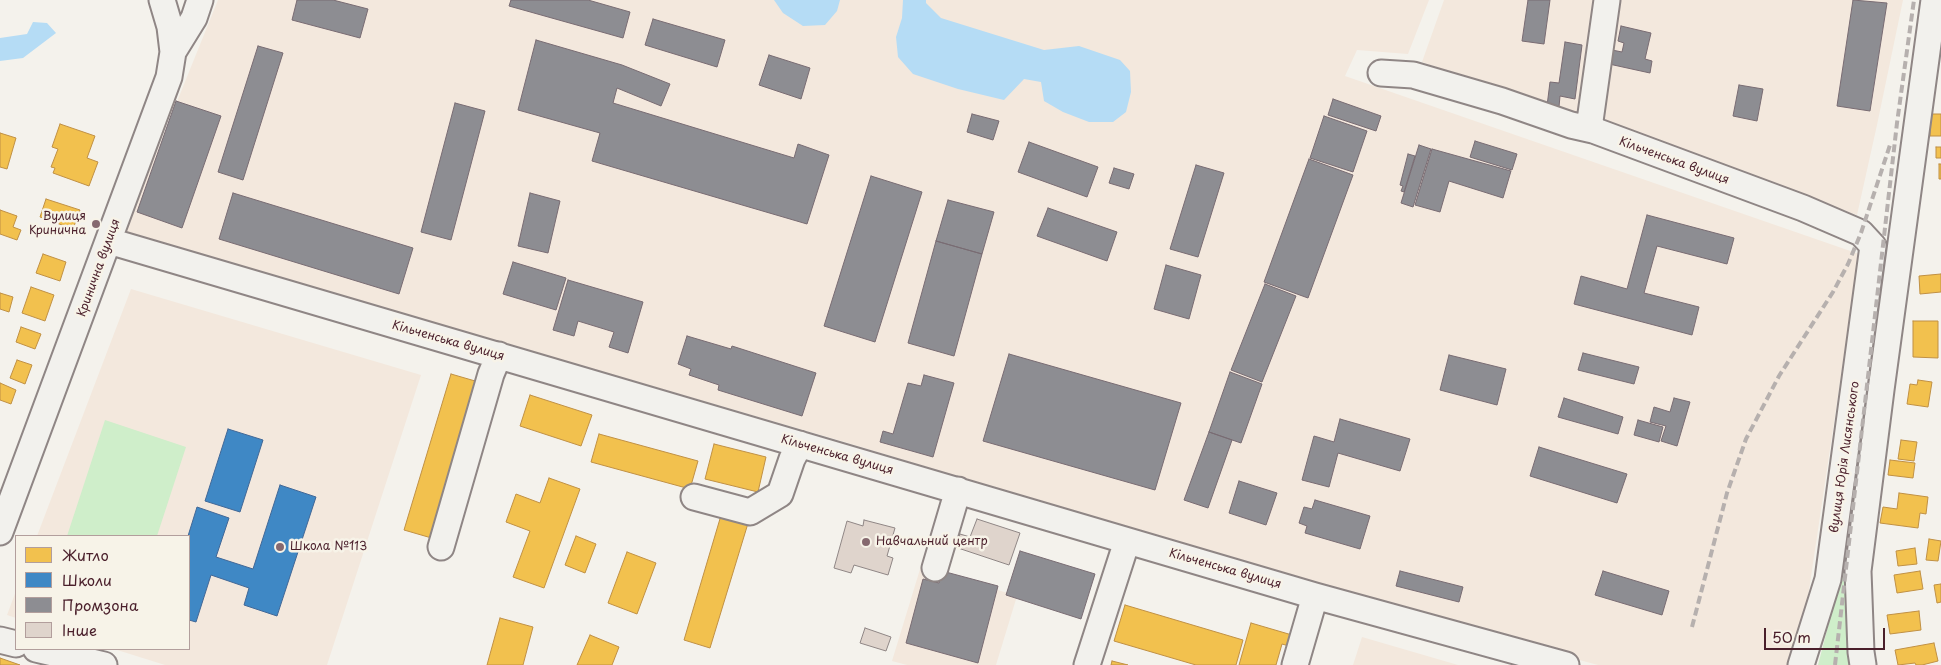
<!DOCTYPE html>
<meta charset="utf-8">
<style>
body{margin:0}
#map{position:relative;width:1941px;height:665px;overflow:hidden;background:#f4f2ec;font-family:"Playpen Sans",sans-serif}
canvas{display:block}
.legend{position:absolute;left:15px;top:535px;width:175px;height:115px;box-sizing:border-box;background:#f7f3e8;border:1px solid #b29e9c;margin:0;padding:6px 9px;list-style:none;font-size:15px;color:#4a1f2b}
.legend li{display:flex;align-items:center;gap:10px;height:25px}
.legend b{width:25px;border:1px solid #b29e9c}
.scale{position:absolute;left:1764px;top:628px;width:121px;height:22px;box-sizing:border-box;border:2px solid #4a1f2b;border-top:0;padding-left:6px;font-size:15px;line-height:18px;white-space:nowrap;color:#4a1f2b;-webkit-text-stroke:4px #f7f3e8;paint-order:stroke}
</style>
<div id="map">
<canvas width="1941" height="665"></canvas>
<ul class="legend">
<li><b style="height:14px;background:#f2c14e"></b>Житло</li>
<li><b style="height:14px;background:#3f88c5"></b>Школи</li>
<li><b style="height:14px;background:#8d8d92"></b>Промзона</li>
<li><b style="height:14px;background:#dfd4cc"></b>Інше</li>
</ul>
<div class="scale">50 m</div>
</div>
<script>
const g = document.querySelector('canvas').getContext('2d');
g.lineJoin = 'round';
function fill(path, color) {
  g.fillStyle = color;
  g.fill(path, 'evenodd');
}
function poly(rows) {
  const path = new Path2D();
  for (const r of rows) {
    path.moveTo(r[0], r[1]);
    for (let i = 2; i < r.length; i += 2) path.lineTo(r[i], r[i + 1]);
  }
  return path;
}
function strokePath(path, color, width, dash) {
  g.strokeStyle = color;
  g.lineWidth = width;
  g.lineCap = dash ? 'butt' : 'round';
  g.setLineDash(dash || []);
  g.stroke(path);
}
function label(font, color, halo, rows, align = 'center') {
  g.font = font + ' "Playpen Sans",sans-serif';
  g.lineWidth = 5;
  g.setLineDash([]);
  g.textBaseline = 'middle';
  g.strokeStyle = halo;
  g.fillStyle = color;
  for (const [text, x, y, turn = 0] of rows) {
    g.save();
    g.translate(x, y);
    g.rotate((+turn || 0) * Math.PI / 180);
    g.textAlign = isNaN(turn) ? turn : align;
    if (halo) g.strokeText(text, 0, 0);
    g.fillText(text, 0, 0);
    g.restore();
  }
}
fill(poly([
 [218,0,1429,0,1408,54,1357,50,1345,76,1859,254,1801,644,1793,665,1598,665,1412,615,848,443,124,233],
 [1444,0,1903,0,1877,125,1857,215,1422,62],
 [131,289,421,375,327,665,165,665,114,649,189,649,189,536,37,536],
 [921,566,1017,596,996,665,907,665,892,661],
 [16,591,16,618,7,615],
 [1362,637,1458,665,1353,665]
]), '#f3e8dd');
fill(poly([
 [105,420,186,447,157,536,67,536],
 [1849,505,1863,507,1854,665,1818,665,1833,607,1843,558]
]), '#cfeeca');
fill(poly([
 [774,0,840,0,837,11,825,25,803,26,783,13],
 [903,0,926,0,926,3,941,18,1044,50,1079,46,1120,60,1130,71,1131,92,1126,112,1113,122,1089,122,1063,112,1044,101,1041,82,1024,79,1004,100,958,89,913,74,898,57,896,37,902,18],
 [33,22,47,23,56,33,23,58,0,61,0,38,27,34]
]), '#b5dcf5');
const homes = poly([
 [1931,114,1941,114,1941,136,1930,136,1931,114],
 [60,124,95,136,87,158,98,162,89,186,53,173,55,168,51,167,58,149,52,147,60,124],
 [0,133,16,138,7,169,0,167,0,133],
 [1936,147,1941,147,1941,158,1936,158,1936,147],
 [1939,164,1941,164,1941,179,1939,179,1939,164],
 [46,199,80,210,73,229,40,217,46,199],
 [0,210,17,216,13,227,21,230,17,240,0,234,0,210],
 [43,254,66,262,60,281,36,273,43,254],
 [1941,274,1941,292,1920,294,1919,276,1941,274],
 [31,287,54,295,45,321,22,313,31,287],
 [0,293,13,297,9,312,0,309,0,293],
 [1913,321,1938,321,1938,358,1913,357,1913,321],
 [21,327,41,334,35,349,16,342,21,327],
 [17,360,32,365,25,384,10,378,17,360],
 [451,374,482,383,435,539,404,530,451,374],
 [1918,380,1932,382,1928,407,1907,404,1910,384,1917,385,1918,380],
 [0,383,16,390,11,404,0,400,0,383],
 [530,395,592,415,581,446,520,426,530,395],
 [599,434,698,461,690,489,591,462,599,434],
 [1901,440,1917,442,1914,461,1898,459,1901,440],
 [714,444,766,457,758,492,705,479,714,444],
 [1890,460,1915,463,1913,478,1888,475,1890,460],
 [549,478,580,489,544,588,513,577,530,531,506,522,516,494,540,503,549,478],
 [1899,493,1928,497,1926,514,1920,513,1918,528,1880,523,1883,507,1897,509,1899,493],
 [722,512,749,520,710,648,684,640,722,512],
 [576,536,596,544,585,573,565,565,576,536],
 [1929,539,1941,541,1938,561,1926,560,1929,539],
 [1915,548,1917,564,1898,566,1896,551,1915,548],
 [627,552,656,563,637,614,608,603,627,552],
 [1920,571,1923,589,1897,593,1894,575,1920,571],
 [1941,584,1941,602,1937,603,1934,585,1941,584],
 [1125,605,1243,640,1236,665,1196,665,1114,641,1125,605],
 [1919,611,1921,630,1890,634,1887,615,1919,611],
 [500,618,533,627,523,665,487,665,500,618],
 [1251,623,1292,635,1289,646,1282,644,1276,665,1239,665,1251,623],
 [590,635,619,647,612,665,577,665,590,635],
 [1934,643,1938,661,1922,665,1916,665,1915,663,1898,665,1895,650,1934,643],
 [0,658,20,665,0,665,0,658],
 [1112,661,1128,665,1111,665,1112,661]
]);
fill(homes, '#f2c14e');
strokePath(homes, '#c09044', 1);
const schools = poly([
 [228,429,263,440,240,512,205,501,228,429],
 [280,485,316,497,277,616,244,605,249,588,211,575,196,622,189,620,188,536,197,507,229,518,216,557,253,569,280,485]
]);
fill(schools, '#3f88c5');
strokePath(schools, '#426897', 1);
const industry = poly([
 [297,0,333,0,368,9,360,38,292,20,297,0],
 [511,0,588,0,630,12,623,38,509,6,511,0],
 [1528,0,1550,0,1544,44,1522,41,1528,0],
 [1853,0,1887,3,1870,111,1837,106,1853,0],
 [653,19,725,40,717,67,645,45,653,19],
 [1621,26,1651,33,1645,59,1652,61,1650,73,1609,64,1612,50,1622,52,1624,43,1618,41,1621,26],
 [536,40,622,65,670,84,661,106,617,88,613,103,794,158,798,144,829,155,807,224,592,161,600,133,518,110,536,40],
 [1565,42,1582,45,1575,99,1560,96,1559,107,1547,106,1550,82,1559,83,1565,42],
 [258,46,283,53,243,180,218,172,258,46],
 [769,55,810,68,801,99,759,85,769,55],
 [1739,85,1763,89,1757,121,1733,116,1739,85],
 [1333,99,1381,116,1376,131,1328,115,1333,99],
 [176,101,221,116,182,228,137,212,176,101],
 [455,103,485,111,451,240,421,232,455,103],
 [972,114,999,121,993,140,967,132,972,114],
 [1324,116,1367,131,1353,172,1310,158,1324,116],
 [1475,141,1517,154,1512,170,1470,157,1475,141],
 [1029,142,1098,167,1087,197,1018,172,1029,142],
 [1419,145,1431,149,1413,207,1401,203,1419,145],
 [1432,149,1511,171,1503,198,1449,181,1440,212,1415,205,1432,149],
 [1408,154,1415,156,1404,192,1401,191,1403,186,1400,185,1408,154],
 [1309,159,1353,175,1308,298,1264,282,1309,159],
 [1196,165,1224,173,1198,257,1170,249,1196,165],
 [1114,168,1134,174,1129,189,1109,183,1114,168],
 [871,176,922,192,875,342,824,326,871,176],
 [233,193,413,248,399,294,219,239,233,193],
 [530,193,560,201,548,253,518,246,530,193],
 [948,200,994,212,982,254,936,241,948,200],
 [1048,208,1117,232,1107,261,1037,236,1048,208],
 [1647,215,1734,238,1727,264,1657,246,1644,293,1699,307,1692,335,1574,304,1581,276,1627,289,1647,215],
 [936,241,982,254,954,356,908,343,936,241],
 [513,262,566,278,556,310,503,294,513,262],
 [1166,265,1201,275,1189,319,1154,309,1166,265],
 [568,280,643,302,628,353,609,347,614,332,578,321,574,336,553,330,568,280],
 [1265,284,1296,296,1262,382,1231,370,1265,284],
 [687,336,731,349,732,346,816,373,802,416,718,390,719,385,689,375,691,369,678,364,687,336],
 [1583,353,1639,367,1634,384,1578,370,1583,353],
 [1009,354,1181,403,1155,490,983,441,1009,354],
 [1449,355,1506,369,1497,405,1440,390,1449,355],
 [1230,372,1262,384,1241,443,1209,432,1230,372],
 [924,375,954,383,933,457,880,442,883,431,893,434,908,383,921,386,924,375],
 [1564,398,1623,417,1618,434,1558,417,1564,398],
 [1674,398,1690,402,1677,446,1661,441,1666,426,1650,422,1654,407,1670,412,1674,398],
 [1340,419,1410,439,1400,471,1338,453,1329,487,1302,480,1314,436,1334,442,1340,419],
 [1638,420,1663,427,1659,442,1634,435,1638,420],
 [1209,432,1232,440,1208,508,1184,500,1209,432],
 [1539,447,1627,474,1617,503,1530,476,1539,447],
 [1239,481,1277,493,1266,525,1229,513,1239,481],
 [1315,500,1370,516,1360,549,1305,533,1307,526,1299,523,1304,507,1312,509,1315,500],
 [1020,551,1095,574,1081,619,1006,595,1020,551],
 [942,571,998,586,978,663,906,643,923,579,939,583,942,571],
 [1400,571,1463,587,1459,602,1396,586,1400,571],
 [1603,571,1669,591,1662,615,1595,595,1603,571]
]);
fill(industry, '#8d8d92');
strokePath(industry, '#796c73', 1);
const building = poly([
 [977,519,1020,533,1009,565,955,547,960,534,970,537,977,519],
 [864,520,895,528,887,556,893,558,888,575,854,565,851,573,834,568,847,521,863,526,864,520],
 [865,628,891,637,886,651,860,643,865,628]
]);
fill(building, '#dfd4cc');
strokePath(building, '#8f8685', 1);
const minor = poly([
 [1607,0,1590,121,1593,130,1803,208,1861,233,1873,246,1828,579,1801,665],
 [173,52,194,18,200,0],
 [1381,73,1413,75,1502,101,1571,125,1593,130],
 [109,241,1315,596,1566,665],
 [694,497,750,512,780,494,792,459,800,444],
 [0,532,169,77,173,52,170,27,162,0],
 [441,547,491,374,499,355],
 [935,568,958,490],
 [0,640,16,644],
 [36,649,104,665],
 [1087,665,1127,541],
 [1295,665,1315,596],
 [1863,665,1861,652,1858,571,1881,390,1934,0]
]);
strokePath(minor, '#8f8685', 29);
strokePath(minor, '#f2f1ed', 25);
strokePath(poly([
 [1692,627,1727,493,1746,439,1779,376,1833,292,1848,264,1861,233,1890,145],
 [1835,665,1897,123,1914,0]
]), '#b6b0ae', 4, [8, 4]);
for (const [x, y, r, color] of [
 [96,224,5,"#86696f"],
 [866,542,5,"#86696f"],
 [280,547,5,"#86696f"]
]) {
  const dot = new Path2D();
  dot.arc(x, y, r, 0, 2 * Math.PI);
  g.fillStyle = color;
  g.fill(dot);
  strokePath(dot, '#f7f3e8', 2);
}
label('12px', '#4a1f2b', '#f7f3e8', [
 ["Кільченська вулиця",1674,161,20],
 ["Кринична вулиця",99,268,-70],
 ["Кільченська вулиця",448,341,16],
 ["Кільченська вулиця",837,455,16],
 ["вулиця Юрія Лисянського",1845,457,-82],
 ["Кільченська вулиця",1225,569,16]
]);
label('12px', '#4a1f2b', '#f7f3e8', [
 ["Вулиця",86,217,"right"],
 ["Кринична",86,231,"right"],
 ["Навчальний центр",876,542],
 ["Школа №113",290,547]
], 'left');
</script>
